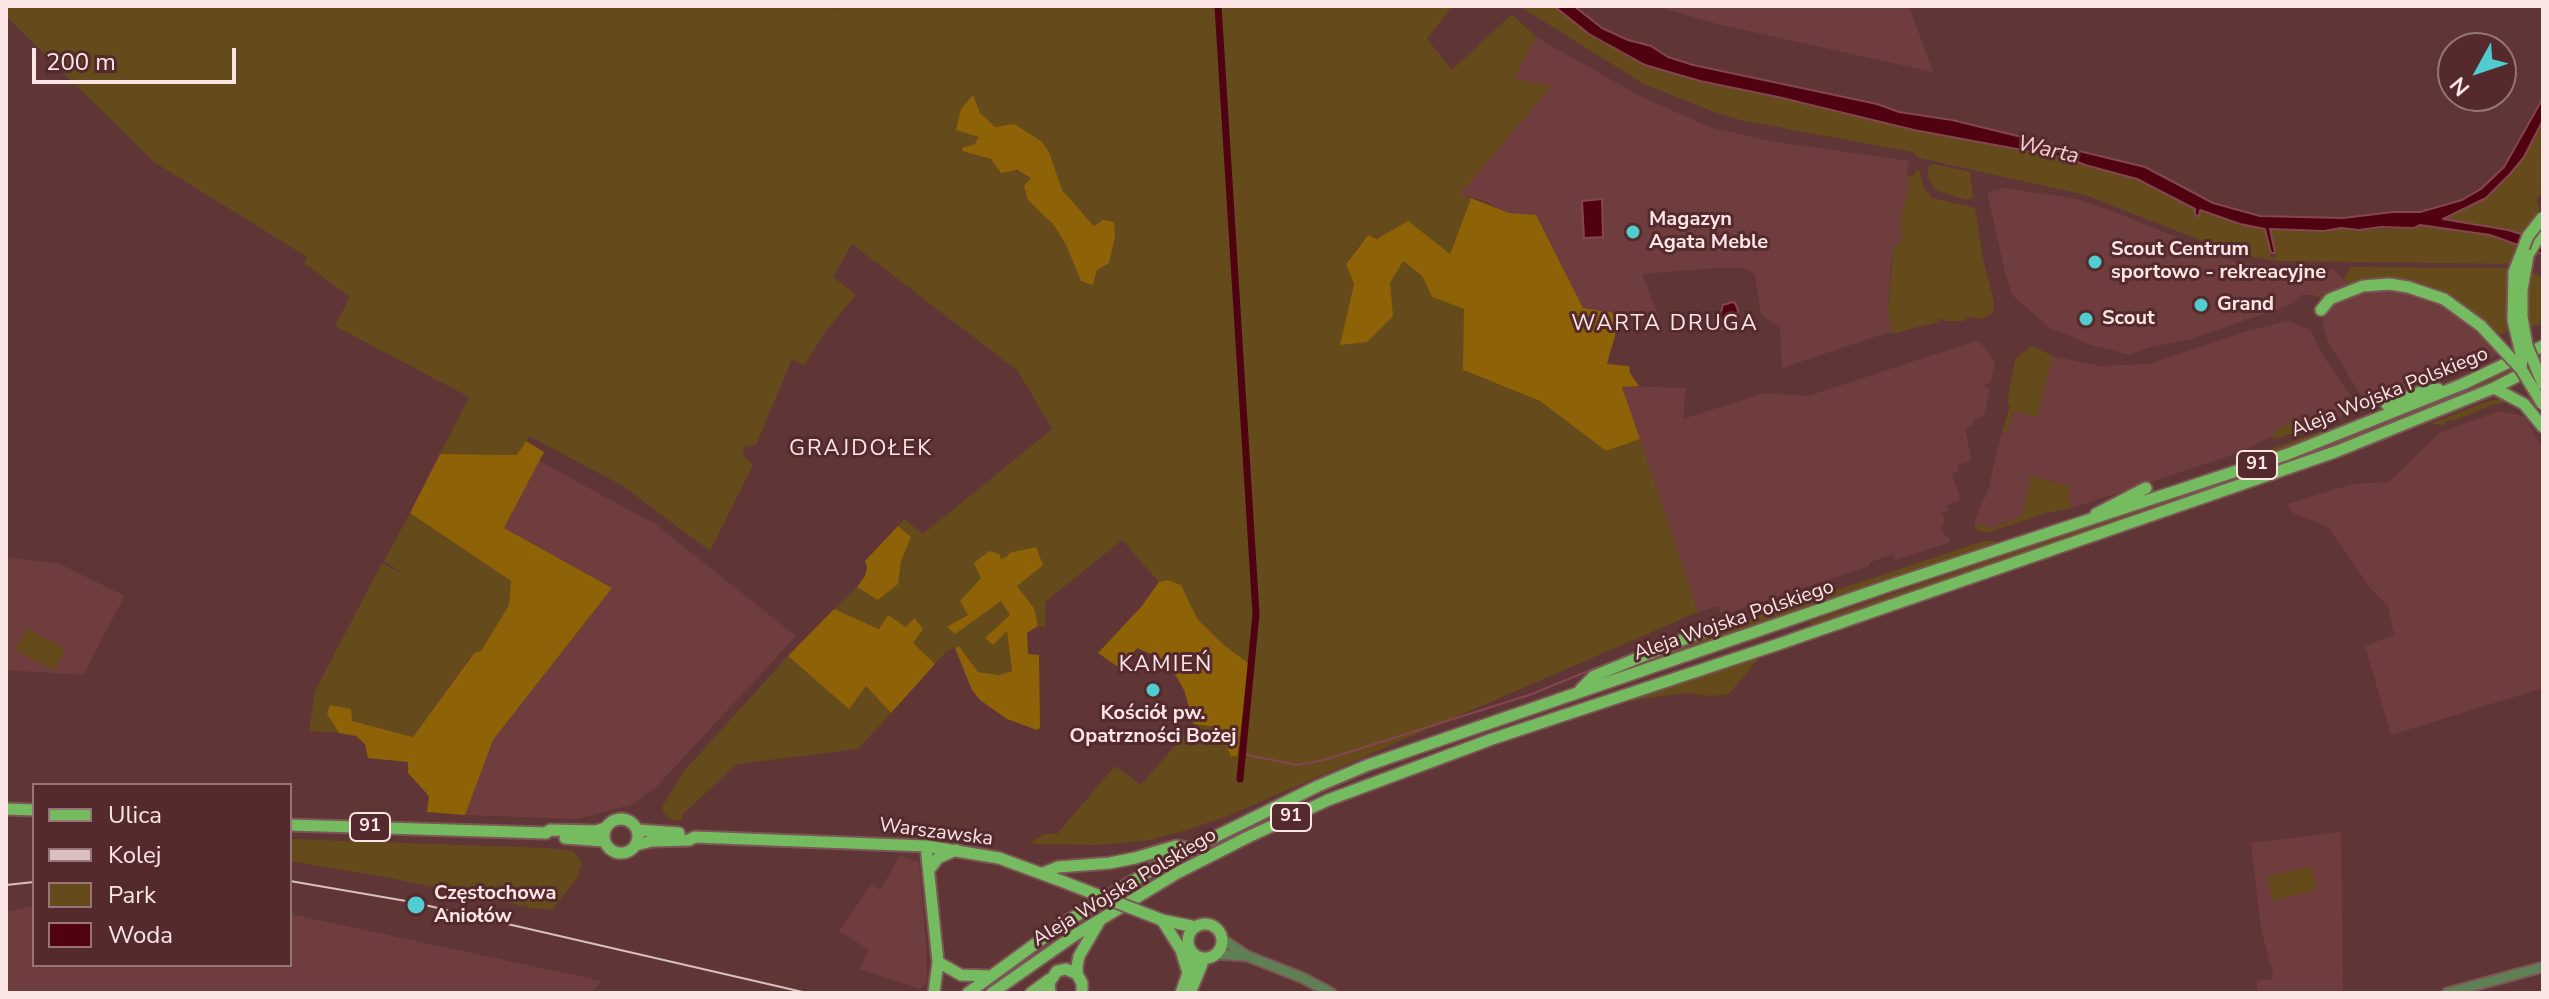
<!DOCTYPE html>
<meta charset="utf-8">
<style>
body{margin:0}
#map{position:relative;width:2549px;height:999px;overflow:hidden;background:#603536;font-family:"Nunito Sans",sans-serif}
canvas{display:block}
.frame{position:absolute;inset:0;border:8px solid #fce5e5;pointer-events:none}
.legend{position:absolute;left:32px;top:783px;width:260px;height:184px;box-sizing:border-box;background:#542a2c;border:2px solid #977576;margin:0;padding:10px 14px;list-style:none;font-size:24px;color:#fce5e5}
.legend li{display:flex;align-items:center;gap:16px;height:40px}
.legend b{width:40px;border:2px solid #977576}
.north{position:absolute;left:2437px;top:32px;width:80px;height:80px;box-sizing:border-box;background:#542a2c;border:2px solid #977576;border-radius:50%;rotate:230deg;font-size:22px;font-weight:700;line-height:32px;text-align:center;color:#fce5e5}
.north::after{content:'';display:block;margin:auto;width:28px;height:36px;background:#51ccd1;clip-path:polygon(50% 0,100% 100%,50% 72%,0 100%)}
.scale{position:absolute;left:32px;top:48px;width:204px;height:36px;box-sizing:border-box;border:4px solid #fce5e5;border-top:0;padding-left:10px;font-size:24px;line-height:28px;white-space:nowrap;color:#fce5e5;-webkit-text-stroke:6px #542a2c;paint-order:stroke}
</style>
<div id="map">
<canvas width="2549" height="999"></canvas>
<div class="frame"></div>
<ul class="legend">
<li><b style="height:10px;background:#75bb5f"></b>Ulica</li>
<li><b style="height:10px;background:#dabfbf"></b>Kolej</li>
<li><b style="height:22px;background:#654a1c"></b>Park</li>
<li><b style="height:22px;background:#500211"></b>Woda</li>
</ul>
<div class="north">N</div>
<div class="scale">200 m</div>
</div>
<script>
const g = document.querySelector('canvas').getContext('2d');
g.lineJoin = 'round';
function fill(path, color) {
  g.fillStyle = color;
  g.fill(path, 'evenodd');
}
function poly(rows) {
  const path = new Path2D();
  for (const r of rows) {
    if (r.length === 3) {
      path.moveTo(r[0] + r[2], r[1]);
      path.arc(r[0], r[1], r[2], 0, 2 * Math.PI);
      continue;
    }
    path.moveTo(r[0], r[1]);
    for (let i = 2; i < r.length; i += 2) path.lineTo(r[i], r[i + 1]);
  }
  return path;
}
function strokePath(path, color, width, dash) {
  g.strokeStyle = color;
  g.lineWidth = width;
  g.lineCap = dash ? 'butt' : 'round';
  g.setLineDash(dash || []);
  g.stroke(path);
}
function label(font, color, halo, rows, align = 'center') {
  g.font = font + ' "Nunito Sans",sans-serif';
  g.lineWidth = 6;
  g.setLineDash([]);
  g.textBaseline = 'middle';
  g.strokeStyle = halo;
  g.fillStyle = color;
  for (const [text, x, y, turn = 0] of rows) {
    g.save();
    g.translate(x, y);
    g.rotate((+turn || 0) * Math.PI / 180);
    g.textAlign = isNaN(turn) ? turn : align;
    if (halo) g.strokeText(text, 0, 0);
    g.fillText(text, 0, 0);
    g.restore();
  }
}
fill(poly([
 [1655,6,1909,6,1933,72,1717,24],
 [1536,37,1638,95,1709,127,1769,141,1909,161,1906,180,1910,182,1900,219,1902,240,1893,248,1890,274,1888,312,1892,331,1782,368,1780,328,1761,315,1755,275,1744,268,1717,268,1642,274,1660,320,1583,308,1536,215,1509,213,1482,200,1459,195,1551,86,1514,79],
 [2004,188,2077,199,2125,216,2236,262,2291,268,2333,269,2348,284,2323,295,2301,295,2292,304,2191,339,2147,348,2130,355,2091,345,2050,328,2012,295,2005,272,1987,192],
 [2374,288,2404,291,2426,297,2449,307,2469,321,2498,354,2380,402,2362,397,2328,342,2322,322,2326,309,2338,299],
 [2288,321,2310,330,2324,357,2351,396,2350,408,2343,416,2323,423,2278,428,2271,437,2241,452,2072,508,2068,496,2071,487,2029,475,2031,480,2021,516,1994,528,1974,524,1981,504,1987,494,2002,432,2007,433,2013,411,2037,417,2053,356,2099,366,2149,364,2244,332],
 [1975,341,1981,343,1995,363,1990,383,1983,385,1990,389,1984,416,1973,420,1974,425,1965,428,1971,456,1969,462,1958,465,1959,471,1952,473,1959,495,1959,501,1947,505,1949,510,1942,512,1945,523,1941,525,1944,535,1947,535,1951,542,1895,560,1893,554,1871,562,1869,566,1722,615,1718,606,1698,612,1622,386,1686,388,1683,419,1764,393,1808,396],
 [2499,411,2524,416,2543,448,2543,688,2391,735,2365,646,2394,635,2388,606,2371,589,2328,527,2293,513,2288,504,2352,484,2389,482,2439,433],
 [539,461,655,524,796,636,658,785,634,804,578,819,465,815,493,740,612,588,504,528],
 [6,557,60,564,123,595,124,597,83,675,6,670],
 [2341,832,2343,993,2257,993,2257,981,2273,979,2273,973,2261,929,2251,843],
 [900,856,919,862,926,942,927,982,920,989,860,969,869,950,839,931,872,884,880,890],
 [34,906,34,965,290,965,290,914,602,981,590,993,6,993,6,912]
]), '#703d3e');
fill(poly([
 [6,6,828,6,833,9,846,6,1452,6,1427,39,1452,70,1512,14,1536,37,1514,79,1552,86,1460,194,1471,198,1450,254,1367,235,1346,263,1354,284,1340,345,1390,283,1402,261,1422,276,1432,297,1464,309,1464,371,1540,401,1606,451,1640,439,1698,612,1230,815,1187,830,1145,841,1096,845,1029,844,1044,834,1057,834,1115,766,1141,785,1194,724,1217,727,1231,756,1250,664,1225,646,1198,620,1181,585,1168,580,1159,582,1122,540,1045,602,1045,627,1038,626,1034,608,1016,586,1009,556,1001,559,981,578,968,614,955,633,1000,600,1010,614,1007,630,1012,671,999,675,978,672,959,646,947,651,935,664,913,643,913,618,906,627,880,629,834,609,857,587,878,600,897,584,901,561,910,537,898,526,904,519,923,534,1052,429,1018,371,852,244,833,277,856,295,825,332,804,366,792,359,756,445,745,446,742,454,753,465,710,551,623,486,529,436,518,455,440,454,469,397,335,326,350,297,304,263,307,257,154,162,6,16],
 [973,96,980,113,995,127,1014,125,1049,152,1061,190,1095,226,1096,279,1066,245,1054,224,1042,212,1032,178,991,159,962,151,963,147,974,145,979,136,957,130],
 [1519,6,1554,6,1589,34,1632,59,1645,65,1700,81,1778,97,1944,136,2071,159,2085,165,2137,179,2196,209,2195,215,2200,210,2240,224,2266,229,2271,258,2276,257,2270,229,2324,231,2336,228,2358,230,2414,228,2420,225,2490,235,2516,244,2511,264,2277,261,2235,254,2086,195,1919,158,1912,152,1740,120,1714,112,1644,84],
 [2543,120,2543,191,2536,200,2540,211,2521,234,2508,230,2443,221,2469,207,2499,186,2524,157],
 [1933,164,1970,172,1973,198,1966,200,1935,190,1927,176,1929,167],
 [1916,170,1919,170,1924,188,1932,198,1975,208,1983,259,1994,303,1993,311,1992,314,1981,319,1968,317,1964,321,1946,321,1940,318,1938,322,1891,334,1889,332,1892,331,1888,312,1893,248,1902,240,1900,219,1910,182,1906,180,1907,175,1912,177],
 [2351,267,2510,268,2507,306,2510,330,2498,336,2480,318,2451,297,2408,282,2326,298,2315,296,2316,293,2323,295,2348,284,2344,279],
 [2530,272,2543,277,2543,324,2529,327,2527,300],
 [2032,346,2053,356,2037,417,2013,411,2007,433,2002,432,2010,406,2008,405,2009,389,2016,358],
 [2543,353,2543,357,2467,392,2334,447,1812,625,1810,622,2324,447,2381,425],
 [2507,398,2521,405,2541,431,2521,406,2506,402,2494,404,2456,420,2446,421,2444,425,2430,424,2485,402],
 [2383,410,2276,452,2254,457,2253,455],
 [2311,416,2323,423,2279,438,2271,437,2278,428],
 [2028,475,2071,487,2068,496,2072,508,2047,513,1987,533,1977,530,1974,524,1994,528,2021,516,2031,480],
 [410,513,511,581,509,605,481,651,473,653,413,737,352,721,330,705,327,714,339,733,309,731,315,691,382,563,407,576,384,561],
 [1984,541,1995,541,1996,543,1594,681,1743,621],
 [26,628,65,649,54,671,15,650],
 [788,656,849,708,866,686,891,713,858,749,737,764,683,814,681,821,670,819,663,812,663,805,684,771],
 [1759,658,1729,694,1712,696,1684,693,1627,701],
 [290,839,546,848,573,851,582,863,577,878,552,910,532,908,391,878,290,861],
 [2311,866,2317,890,2273,901,2267,877]
]), '#654a1c');
fill(poly([
 [973,95,980,113,995,127,1014,124,1041,141,1049,152,1062,190,1094,226,1103,220,1114,222,1115,236,1109,263,1097,270,1093,285,1081,281,1066,245,1054,225,1028,200,1024,186,1031,178,1017,170,1001,173,991,159,962,151,963,147,974,145,979,137,956,130,961,109],
 [1471,198,1509,213,1536,215,1583,308,1621,314,1607,364,1629,366,1630,373,1639,386,1622,387,1640,439,1606,451,1540,401,1463,370,1464,309,1432,297,1422,276,1403,261,1390,283,1393,316,1367,342,1340,345,1354,284,1346,264,1368,235,1377,239,1408,221,1450,254],
 [526,441,544,452,504,528,612,588,493,740,465,815,427,812,429,796,408,773,408,762,368,758,365,744,356,736,339,733,327,714,330,705,351,709,352,721,413,737,474,653,481,651,509,605,511,581,410,513,440,454,517,455],
 [898,526,911,537,901,561,898,584,878,600,857,587,865,576,867,568,865,561],
 [1036,547,1043,565,1017,586,1034,608,1038,626,1027,633,1028,654,1039,655,1040,728,1037,730,1007,719,980,700,972,690,955,648,959,646,978,672,999,675,1012,671,1007,631,993,645,985,638,1010,615,1001,601,955,634,947,627,968,615,960,601,981,578,974,563,989,551,999,554,1001,559,1008,556,1009,553],
 [1168,580,1181,585,1198,620,1225,646,1250,664,1237,756,1231,756,1217,727,1194,724,1184,690,1176,676,1162,659,1137,648,1121,669,1098,653,1141,607,1159,582],
 [834,609,879,629,888,615,906,627,914,618,923,629,913,643,935,664,891,713,866,686,849,709,788,656]
]), '#8e6307');
const water = poly([
 [1554,6,1574,6,1602,28,1628,40,1651,46,1668,57,1693,65,1877,104,1899,112,1952,120,2145,167,2213,203,2260,216,2343,218,2393,212,2420,212,2462,200,2481,189,2504,167,2543,98,2543,120,2524,157,2510,174,2486,198,2443,219,2508,230,2543,241,2543,254,2490,235,2420,225,2414,228,2381,227,2359,230,2341,228,2324,231,2270,229,2275,253,2271,253,2265,229,2240,224,2200,210,2199,216,2195,215,2195,209,2137,179,2085,165,2071,159,1914,130,1778,97,1700,81,1645,65,1589,34,1554,6],
 [1602,199,1603,237,1584,238,1582,201,1602,199],
 [1733,302,1735,303,1738,310,1736,328,1734,330,1721,329,1719,319,1723,305,1733,302]
]);
fill(water, '#500211');
strokePath(water, '#844651', 2);
strokePath(poly([
 [1243,754,1297,765,1324,760,1532,694,1598,667]
]), '#844651', 2);
strokePath(poly([
 [1218,6,1256,614,1240,779]
]), '#500211', 7);
const minor = poly([
 [1222,939,1247,956,1303,978,1331,993],
 [1216,954,1247,956],
 [2447,993,2543,967]
]);
const major = poly([
 [2528,255,2543,230],
 [2321,310,2330,299,2363,286,2389,284,2408,287],
 [2494,388,2524,404,2543,427],
 [2387,405,2420,392,2438,389],
 [2096,514,2146,488],
 [1581,689,1594,676,1714,627],
 [6,809,34,810],
 [621,836,17],
 [290,825,546,833,550,830,596,831,605,828],
 [638,830,679,833],
 [565,838,604,841],
 [636,845,652,841,689,840,695,837,926,846,999,858,1064,882],
 [926,846,938,962,934,993],
 [929,870,938,858,956,850],
 [1043,873,1058,867,1110,863,1135,858,1176,846,1188,848],
 [1144,913,1162,920,1196,927],
 [1162,920,1181,950,1188,973],
 [1205,941,17],
 [938,962,961,975,990,976],
 [968,993,1061,925,1166,861,1318,786,1368,765,1891,585,2288,454,2463,384,2543,346],
 [992,993,1075,935,1177,873,1248,837,1328,800,1492,739,1776,645,2335,452,2494,388,2543,363],
 [1031,993,1050,979],
 [1050,993,1049,983,1057,971,1066,969,1077,974],
 [1082,993,1082,983,1077,974,1077,966,1079,956,1099,922],
 [1181,993,1188,973,1193,967,1193,953],
 [1190,993,1202,964]
]);
strokePath(minor, '#7c5556', 13);
strokePath(major, '#7c5556', 15);
strokePath(minor, '#5f8054', 9);
strokePath(major, '#75bb5f', 11);
strokePath(poly([
 [290,881,412,902,807,993],
 [6,885,34,882]
]), '#dabfbf', 2);
const majorBridge = poly([
 [2528,255,2522,290,2522,317,2527,346,2543,384],
 [2408,287,2444,299,2481,326,2521,369,2543,405],
 [2521,369,2522,358,2513,320,2514,272,2528,236,2543,217],
 [1064,882,1144,913]
]);
strokePath(majorBridge, '#7c5556', 15, []);
strokePath(majorBridge, '#75bb5f', 11);
for (const [x, y, r, color] of [
 [1633,232,8,"#51ccd1"],
 [2095,262,8,"#51ccd1"],
 [2201,305,8,"#51ccd1"],
 [2086,319,8,"#51ccd1"],
 [1153,690,8,"#51ccd1"],
 [416,905,10,"#51ccd1"]
]) {
  const dot = new Path2D();
  dot.arc(x, y, r, 0, 2 * Math.PI);
  g.fillStyle = color;
  g.fill(dot);
  strokePath(dot, '#542a2c', 3);
}
for (const [x, y, w] of [
 [2257,465,40],
 [1291,817,40],
 [370,827,40]
]) {
  const box = new Path2D();
  box.roundRect(x - w / 2, y - 14, w, 28, 6);
  g.fillStyle = '#542a2c';
  g.fill(box);
  strokePath(box, '#fce5e5', 2);
}
label('bold 18px', '#fce5e5', null, [
 ["91",2257,465],
 ["91",1291,817],
 ["91",370,827]
]);
label('bold 20px', '#fce5e5', '#542a2c', [
 ["Magazyn",1649,220],
 ["Agata Meble",1649,243],
 ["Scout Centrum",2111,250],
 ["sportowo - rekreacyjne",2111,273],
 ["Grand",2217,305],
 ["Scout",2102,319],
 ["Kościół pw.",1153,714,"center"],
 ["Opatrzności Bożej",1153,737,"center"],
 ["Częstochowa",434,894],
 ["Aniołów",434,917]
], 'left');
label('20px', '#fce5e5', '#542a2c', [
 ["Aleja Wojska Polskiego",2390,393,-22],
 ["Aleja Wojska Polskiego",1734,621,-19],
 ["Warszawska",936,833,7],
 ["Aleja Wojska Polskiego",1125,888,-31]
]);
label('italic 22px', '#fecdcd', '#542a2c', [
 ["Warta",2048,151,13]
]);
g.letterSpacing = '2px';
label('22px', '#fce5e5', '#542a2c', [
 ["WARTA DRUGA",1665,325],
 ["GRAJDOŁEK",861,450],
 ["KAMIEŃ",1166,666]
]);
g.letterSpacing = '0px';
</script>
